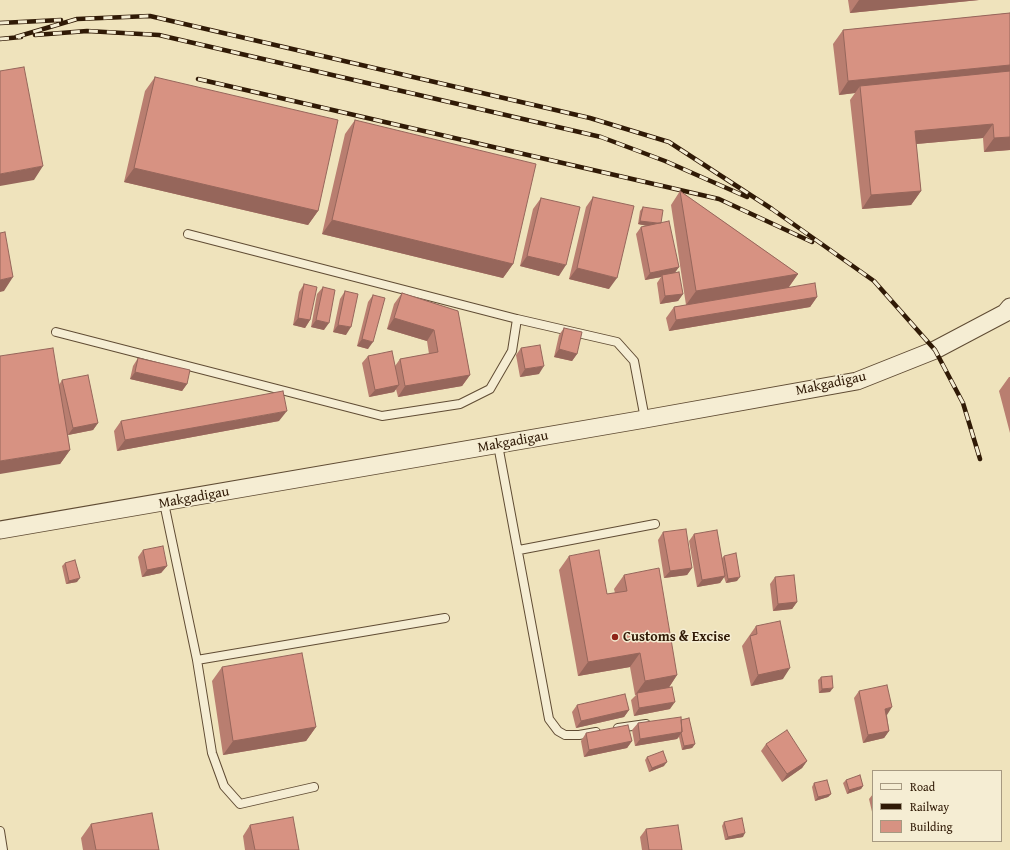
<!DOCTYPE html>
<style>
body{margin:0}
#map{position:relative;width:1010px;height:850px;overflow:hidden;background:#efe3bc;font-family:"Gentium Book Plus",serif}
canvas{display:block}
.legend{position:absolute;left:872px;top:770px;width:130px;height:72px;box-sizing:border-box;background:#f5edd3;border:1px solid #a69981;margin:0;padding:5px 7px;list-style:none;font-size:12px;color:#301a06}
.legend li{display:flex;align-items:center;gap:8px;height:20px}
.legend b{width:20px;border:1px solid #a69981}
</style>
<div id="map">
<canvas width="1010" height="850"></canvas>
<ul class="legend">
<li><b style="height:5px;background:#f5edd3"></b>Road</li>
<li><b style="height:5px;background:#301a06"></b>Railway</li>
<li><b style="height:11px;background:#d79282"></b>Building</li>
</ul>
</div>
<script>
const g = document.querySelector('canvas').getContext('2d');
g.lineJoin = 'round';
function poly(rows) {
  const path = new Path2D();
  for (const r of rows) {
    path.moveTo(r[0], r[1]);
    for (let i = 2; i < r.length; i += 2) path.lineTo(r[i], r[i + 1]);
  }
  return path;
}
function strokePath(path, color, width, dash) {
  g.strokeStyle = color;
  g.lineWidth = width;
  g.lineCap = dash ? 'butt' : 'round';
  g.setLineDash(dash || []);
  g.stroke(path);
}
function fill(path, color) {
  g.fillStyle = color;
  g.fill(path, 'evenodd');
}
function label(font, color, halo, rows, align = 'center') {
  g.font = font + ' "Gentium Book Plus",serif';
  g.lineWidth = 3;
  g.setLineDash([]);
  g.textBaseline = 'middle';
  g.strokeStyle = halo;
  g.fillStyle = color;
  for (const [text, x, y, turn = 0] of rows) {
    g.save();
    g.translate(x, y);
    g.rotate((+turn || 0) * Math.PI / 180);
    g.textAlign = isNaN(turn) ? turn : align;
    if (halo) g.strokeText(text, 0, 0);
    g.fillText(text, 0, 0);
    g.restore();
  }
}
const lane = poly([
 [188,234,517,319,617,342,634,361,645,419],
 [56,332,382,416,460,404,490,389,512,351,517,319],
 [498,445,549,719,558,731,565,735,579,735,596,732],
 [164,503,197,660,212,753,224,786,240,804,314,787],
 [519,550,655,524],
 [197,660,445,618],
 [618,728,646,724],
 [0,831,3,850]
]);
const street = poly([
 [0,530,645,419,857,381,935,350,1005,313,1010,307]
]);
strokePath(lane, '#604c34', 10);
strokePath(street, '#604c34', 19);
strokePath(lane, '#f5edd3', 8);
strokePath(street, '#f5edd3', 17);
const rail = poly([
 [0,23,61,20],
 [35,35,87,31,159,35,601,137,665,161,747,197],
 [16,37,77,19,150,16,590,118,669,142,772,209,874,281,935,350,963,403,980,459],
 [0,39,21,37],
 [198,79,719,199,812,242]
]);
strokePath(rail, '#301a06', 4.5);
strokePath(rail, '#f5edd3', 3, [9]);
fill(poly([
 [848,0,979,0,850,13],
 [1010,13,1010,150,984,152,983,138,916,144,921,191,911,205,862,209,850,100,855,93,839,95,833,44,843,30],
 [155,77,318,211,308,225,124,182,145,91],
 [355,120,513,264,503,278,322,234,345,134],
 [680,191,798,274,789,287,817,297,810,307,669,331,666,318,674,307,686,305,671,205],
 [593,197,609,289,569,279,586,207],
 [541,198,559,276,520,266,533,209],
 [643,207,661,223,679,267,674,273,683,294,678,301,660,304,657,283,661,277,645,280,636,234,641,227,647,226,638,224,640,211],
 [304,284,310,320,305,328,293,325,299,292],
 [323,287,324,330,311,327,317,294],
 [345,291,346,335,333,332,340,299],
 [402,293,458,311,470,375,462,386,398,397,396,389,394,392,369,397,362,363,368,356,395,366,400,359,429,354,427,341,387,329,394,304],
 [373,295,368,349,357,346,368,302],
 [564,328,577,354,572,361,554,357,559,335],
 [521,348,539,374,520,377,516,355],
 [138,358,187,384,182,391,130,379,133,366],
 [1009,377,1010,377,1010,433,999,391],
 [62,380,98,423,93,430,68,435,70,450,60,464,59,385],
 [121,421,279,421,117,451,114,431],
 [663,532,692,568,687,575,664,578,658,540],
 [694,534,722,558,724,556,737,581,726,583,724,577,720,583,697,587,689,541],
 [143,550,167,566,161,573,142,577,138,557],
 [569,556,607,594,615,593,614,589,624,575,677,675,669,687,670,709,634,716,631,700,636,695,635,695,630,667,578,676,559,570],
 [65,563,77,582,66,584,62,566],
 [775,577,797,602,792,609,773,611,770,584],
 [756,626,783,679,751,686,742,646],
 [222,667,316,727,306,741,223,755,212,681],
 [821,677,830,692,819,693,818,680],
 [859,691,887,715,889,731,884,738,863,743,854,698],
 [577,705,629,710,624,717,576,728,572,712],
 [681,720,695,744,692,748,682,750,679,737,677,739,635,746,632,730,638,723],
 [586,733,632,741,627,748,584,757,581,741],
 [766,744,807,761,802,768,782,782,761,751],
 [647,757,664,766,649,772,645,760],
 [846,780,863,786,861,789,847,794,843,783],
 [814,783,831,794,828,797,815,801,812,787],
 [873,794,873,816,869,799],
 [724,822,743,837,725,840,722,826],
 [91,824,159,850,83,850,81,838],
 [250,825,299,850,245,850,243,836],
 [646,829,682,850,642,850,640,837]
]), '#b97e70');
fill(poly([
 [859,0,979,0,850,13],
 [1010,65,1010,78,860,86,855,93,839,95,848,81],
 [993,124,983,138,905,145,915,131],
 [1010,137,1010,150,984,152,994,138],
 [43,166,34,180,0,186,0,174],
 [134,168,318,211,308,225,124,182],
 [921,191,911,205,862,209,871,195],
 [332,220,513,264,503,278,322,234],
 [640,221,661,224,658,228,638,224],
 [527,256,566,265,559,276,520,266],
 [679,267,674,274,662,275,661,277,645,280,650,273],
 [577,268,617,278,609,289,569,279],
 [798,274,788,288,686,305,696,291],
 [13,277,4,291,0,292,0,280],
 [683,294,678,301,660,304,665,296],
 [817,297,810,307,669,331,676,320],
 [298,318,310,320,305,328,293,325],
 [394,318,434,330,427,341,387,329],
 [316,320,329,323,324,330,311,327],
 [338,325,351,327,346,335,333,332],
 [362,339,373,342,368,349,357,346],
 [559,349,577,354,572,361,554,357],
 [544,366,539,374,520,377,525,369],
 [135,372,187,384,182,391,130,379],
 [470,375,462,386,398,397,405,386],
 [399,385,394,392,369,397,375,390],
 [287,411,279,421,117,451,125,440],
 [98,423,93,430,68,435,73,428],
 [70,450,60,464,0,474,0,461],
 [167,566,161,573,142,577,147,570],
 [692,568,687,575,664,578,670,571],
 [725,576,720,583,697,587,702,580],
 [740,577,737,581,726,583,728,579],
 [80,578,77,582,66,584,69,581],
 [797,602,792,609,773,611,778,604],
 [640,653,630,667,578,676,588,662],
 [790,668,783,679,751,686,758,675],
 [677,675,668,689,637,693,635,695,645,681],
 [833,688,830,692,819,693,822,689],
 [675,702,670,709,634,716,639,708],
 [892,707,887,715,880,716,885,709],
 [629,710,624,717,576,728,581,721],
 [316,727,306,741,223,755,233,741],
 [889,731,884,738,863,743,868,735],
 [682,732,677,739,635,746,640,739],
 [632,741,627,748,584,757,589,750],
 [695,744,692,748,682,750,684,746],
 [807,761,802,768,782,782,787,774],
 [667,762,664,766,649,772,652,768],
 [863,786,861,789,847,794,849,790],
 [831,794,828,797,815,801,818,797],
 [745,833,743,837,725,840,728,837]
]), '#96665b');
const building = poly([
 [1010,13,1010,65,848,81,843,30,1010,13],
 [24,67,43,166,0,174,0,71,24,67],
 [1010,71,1010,137,994,138,993,124,915,131,921,191,871,195,860,86,1010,71],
 [155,77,338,120,318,211,134,168,155,77],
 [355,120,536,164,513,264,332,220,355,120],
 [680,191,798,274,696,291,680,191],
 [593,197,634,206,617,278,577,268,593,197],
 [541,198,580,207,566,265,527,256,541,198],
 [643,207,663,210,661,223,657,223,640,221,643,207],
 [669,221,679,267,650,273,641,227,669,221],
 [5,232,13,277,0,280,0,233,5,232],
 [679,272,683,294,665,296,662,275,679,272],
 [815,283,817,297,676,320,674,307,815,283],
 [304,284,317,287,310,320,298,318,304,284],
 [323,287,335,290,329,323,316,320,323,287],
 [345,291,358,294,351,327,338,325,345,291],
 [402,293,458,311,470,375,405,386,400,359,438,352,434,330,394,318,402,293],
 [373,295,385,298,373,342,362,339,373,295],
 [564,328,582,332,577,354,559,349,564,328],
 [540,345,544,366,525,369,521,348,540,345],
 [53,348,70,450,0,461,0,356,53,348],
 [392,351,399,385,375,390,368,356,392,351],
 [138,358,190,370,187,384,135,372,138,358],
 [88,375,98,423,73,428,62,380,88,375],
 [283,391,287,411,125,440,121,421,283,391],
 [686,529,692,568,670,571,663,532,686,529],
 [717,530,725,576,702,580,694,534,717,530],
 [163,546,167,566,147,570,143,550,163,546],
 [599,550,607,594,627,591,624,575,659,568,677,675,645,681,640,653,588,662,569,556,599,550],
 [736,553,740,577,728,579,724,556,736,553],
 [75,560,80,578,69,581,65,563,75,560],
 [794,575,797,602,778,604,775,577,794,575],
 [780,621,790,668,758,675,750,636,757,634,756,626,780,621],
 [302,653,316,727,233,741,222,667,302,653],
 [832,676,833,688,822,689,821,677,832,676],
 [887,685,892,707,885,709,889,731,868,735,859,691,887,685],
 [672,687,675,702,639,708,637,693,672,687],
 [625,694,629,710,581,721,577,705,625,694],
 [681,717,682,732,640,739,638,723,681,717],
 [689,718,695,744,684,746,681,733,682,732,681,720,689,718],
 [628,725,632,741,589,750,586,733,628,725],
 [787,730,807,761,787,774,766,744,787,730],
 [663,751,667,762,652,768,647,757,663,751],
 [860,775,863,786,849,790,846,780,860,775],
 [827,780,831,794,818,797,814,783,827,780],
 [152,813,159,850,96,850,91,824,152,813],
 [293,817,299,850,255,850,250,825,293,817],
 [742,818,745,833,728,837,724,822,742,818],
 [678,825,682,850,649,850,646,829,678,825]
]);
fill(building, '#d79282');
strokePath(building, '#96665b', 1);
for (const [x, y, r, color] of [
 [615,637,4,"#8f2418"]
]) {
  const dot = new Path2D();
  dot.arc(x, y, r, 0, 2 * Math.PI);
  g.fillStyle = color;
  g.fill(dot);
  strokePath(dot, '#f5edd3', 1.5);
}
label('14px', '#301a06', '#f5edd3', [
 ["Makgadigau",831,384,-12],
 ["Makgadigau",513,442,-10],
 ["Makgadigau",194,498,-10]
]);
label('bold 14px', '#301a06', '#f5edd3', [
 ["Customs & Excise",623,637]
], 'left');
</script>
